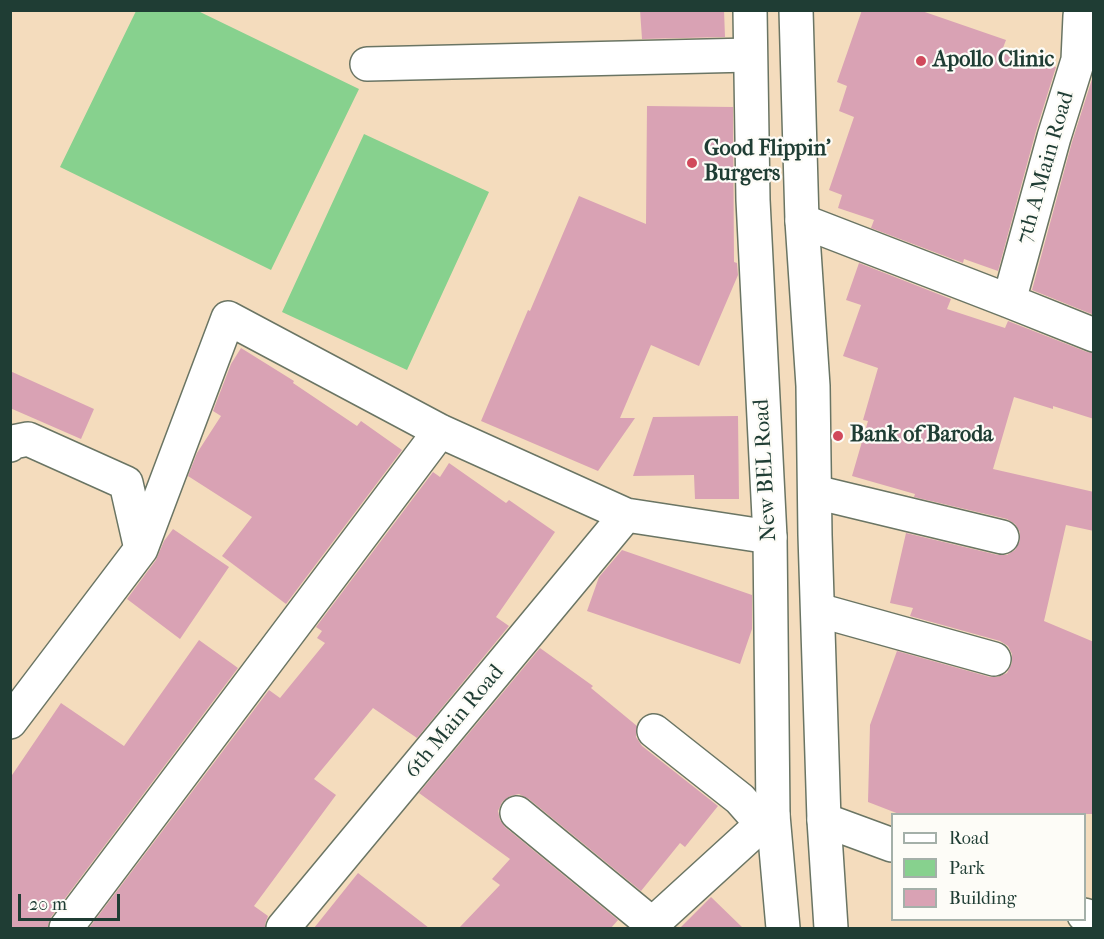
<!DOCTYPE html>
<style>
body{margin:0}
#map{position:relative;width:1104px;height:939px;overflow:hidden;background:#f4dcbd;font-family:"IM FELL French Canon",serif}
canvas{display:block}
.frame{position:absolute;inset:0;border:12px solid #1f3d34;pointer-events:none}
.legend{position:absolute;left:891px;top:813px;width:195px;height:108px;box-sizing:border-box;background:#fdfcf7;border:2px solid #a4b0a9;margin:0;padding:8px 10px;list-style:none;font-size:18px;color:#1f3d34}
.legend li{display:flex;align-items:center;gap:12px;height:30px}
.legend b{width:30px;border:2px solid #a4b0a9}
.scale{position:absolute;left:18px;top:894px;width:102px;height:27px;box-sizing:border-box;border:3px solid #1f3d34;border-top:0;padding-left:8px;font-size:18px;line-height:21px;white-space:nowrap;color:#1f3d34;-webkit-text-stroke:4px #fdfcf7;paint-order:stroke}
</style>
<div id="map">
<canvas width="1104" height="939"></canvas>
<div class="frame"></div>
<ul class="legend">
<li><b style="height:8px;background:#fff"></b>Road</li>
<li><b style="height:16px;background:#87d18e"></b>Park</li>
<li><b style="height:16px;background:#d9a2b4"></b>Building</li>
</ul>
<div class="scale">20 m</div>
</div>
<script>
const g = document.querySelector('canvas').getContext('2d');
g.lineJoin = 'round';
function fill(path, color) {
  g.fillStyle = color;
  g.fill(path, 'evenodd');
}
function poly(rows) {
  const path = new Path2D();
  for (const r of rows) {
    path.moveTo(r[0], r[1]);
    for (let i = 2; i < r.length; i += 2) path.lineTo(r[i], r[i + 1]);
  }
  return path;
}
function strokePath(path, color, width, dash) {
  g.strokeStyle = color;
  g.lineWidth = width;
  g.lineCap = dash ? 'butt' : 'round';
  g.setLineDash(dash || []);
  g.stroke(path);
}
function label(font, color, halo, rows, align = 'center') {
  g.font = font + ' "IM FELL French Canon",serif';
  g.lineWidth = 4.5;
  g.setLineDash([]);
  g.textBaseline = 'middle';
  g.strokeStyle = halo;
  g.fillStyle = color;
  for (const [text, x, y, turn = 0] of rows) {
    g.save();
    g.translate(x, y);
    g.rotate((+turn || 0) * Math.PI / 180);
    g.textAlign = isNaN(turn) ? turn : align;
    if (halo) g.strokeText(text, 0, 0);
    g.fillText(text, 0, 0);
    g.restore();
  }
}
fill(poly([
 [136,11,198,11,359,89,271,270,60,167],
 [364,134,489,192,407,370,282,312]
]), '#87d18e');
fill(poly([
 [640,10,724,10,725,37,642,39],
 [862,10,919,10,1006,40,1001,53,1056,67,1036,131,998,271,964,259,963,263,871,228,874,220,838,208,842,195,829,190,854,117,839,111,847,86,837,82],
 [1093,76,1094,76,1094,315,1032,290,1072,142],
 [647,106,733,107,734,262,737,263,738,275,699,366,651,345,620,418,635,418,598,471,481,421,528,310,530,311,579,196,646,224],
 [859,263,951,299,947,309,1005,328,1008,321,1087,352,1094,353,1094,419,1053,406,1053,409,1014,397,993,469,1094,492,1094,531,1066,525,1044,621,1094,642,1094,814,899,814,868,802,870,725,897,651,990,677,998,677,1007,673,1012,663,1012,654,1008,646,1000,641,910,616,913,608,890,603,906,533,998,555,1007,555,1015,550,1020,541,1020,532,1015,524,1007,519,914,497,915,494,852,476,868,421,863,420,878,368,843,356,861,305,846,300],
 [241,348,294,381,293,383,357,426,361,421,402,450,286,604,222,556,252,517,188,476,197,453,221,416,213,411,231,364],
 [10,371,94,409,81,439,10,408],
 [738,416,739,499,695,499,694,475,633,476,653,417],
 [449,463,506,503,509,500,555,532,496,617,509,626,417,738,373,708,314,779,336,795,254,906,268,916,265,924,265,928,89,928,269,690,280,698,325,643,317,638,322,631,316,627,433,472,440,477],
 [173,529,229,567,180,639,127,599,156,560,164,541],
 [622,550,752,595,752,629,740,664,587,611,599,577],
 [199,640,238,668,51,917,48,925,48,928,10,928,10,778,61,703,124,746],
 [540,648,593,686,591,688,637,726,636,737,642,746,718,806,685,847,680,843,641,891,529,799,519,794,510,796,502,802,498,811,500,820,505,827,618,920,611,928,459,928,500,885,492,879,510,859,419,793],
 [358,873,429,928,314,928],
 [711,897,743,928,680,928]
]), '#d9a2b4');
const minor = poly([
 [367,64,750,55],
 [802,221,1009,301,1094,335],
 [1009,301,1054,137,1078,60,1080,16,1083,10],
 [10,445,13,442,28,439,126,483,141,549],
 [815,492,1002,537],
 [818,610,994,659],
 [10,722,141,549,228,318,440,431,626,515,770,537],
 [654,731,740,799,762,824],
 [517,813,652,924],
 [824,820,892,845],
 [1084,915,1094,918],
 [66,928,440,431],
 [283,928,626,515],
 [648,928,762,824,773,815]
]);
const major = poly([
 [750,10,753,200,770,537,773,815,783,928],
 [796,10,802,221,813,386,815,535,824,820,831,928]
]);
strokePath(minor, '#6a7564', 36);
strokePath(major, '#6a7564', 36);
strokePath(minor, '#fff', 33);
strokePath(major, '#fff', 33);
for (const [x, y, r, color] of [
 [921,61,6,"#d1495b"],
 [692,163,6,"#d1495b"],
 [838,436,6,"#d1495b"]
]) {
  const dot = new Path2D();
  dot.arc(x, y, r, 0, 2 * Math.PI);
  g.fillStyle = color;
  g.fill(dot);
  strokePath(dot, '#fdfcf7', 2);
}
label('bold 22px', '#1f3d34', '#fdfcf7', [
 ["Apollo Clinic",933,61],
 ["Good Flippin'",704,150],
 ["Burgers",704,175],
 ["Bank of Baroda",850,436]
], 'left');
label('22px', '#1f3d34', '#fdfcf7', [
 ["7th A Main Road",1046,168,-74],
 ["New BEL Road",766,470,-93],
 ["6th Main Road",455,722,-50]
]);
</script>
